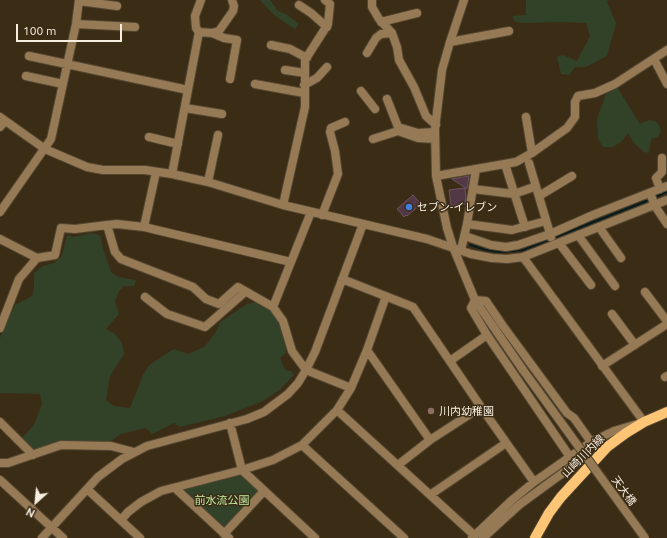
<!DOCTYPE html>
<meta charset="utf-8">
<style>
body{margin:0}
#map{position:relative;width:667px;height:538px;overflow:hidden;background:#3b2c15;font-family:Ubuntu,sans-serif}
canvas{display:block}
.north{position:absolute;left:16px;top:482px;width:40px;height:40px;-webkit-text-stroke:3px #3b2c15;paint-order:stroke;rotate:207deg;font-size:11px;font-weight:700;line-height:16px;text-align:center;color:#f7eee0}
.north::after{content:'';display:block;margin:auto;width:14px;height:18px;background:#f7eee0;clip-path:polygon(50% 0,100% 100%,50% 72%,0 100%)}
.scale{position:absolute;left:16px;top:24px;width:106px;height:18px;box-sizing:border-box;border:2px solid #f7eee0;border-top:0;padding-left:5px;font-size:12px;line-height:14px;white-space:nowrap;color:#f7eee0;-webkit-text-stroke:3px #3b2c15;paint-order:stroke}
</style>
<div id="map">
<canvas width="667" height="538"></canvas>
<div class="north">N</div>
<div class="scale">100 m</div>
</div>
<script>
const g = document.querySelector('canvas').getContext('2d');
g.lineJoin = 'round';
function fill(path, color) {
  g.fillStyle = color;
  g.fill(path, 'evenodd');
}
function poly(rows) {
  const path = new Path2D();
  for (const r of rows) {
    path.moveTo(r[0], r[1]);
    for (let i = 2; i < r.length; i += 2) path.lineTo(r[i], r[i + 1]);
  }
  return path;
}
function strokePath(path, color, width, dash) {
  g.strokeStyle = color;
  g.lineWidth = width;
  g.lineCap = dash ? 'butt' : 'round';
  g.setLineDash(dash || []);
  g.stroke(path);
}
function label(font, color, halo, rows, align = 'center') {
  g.font = font + ' Ubuntu,"Noto Sans JP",sans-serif';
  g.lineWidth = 3;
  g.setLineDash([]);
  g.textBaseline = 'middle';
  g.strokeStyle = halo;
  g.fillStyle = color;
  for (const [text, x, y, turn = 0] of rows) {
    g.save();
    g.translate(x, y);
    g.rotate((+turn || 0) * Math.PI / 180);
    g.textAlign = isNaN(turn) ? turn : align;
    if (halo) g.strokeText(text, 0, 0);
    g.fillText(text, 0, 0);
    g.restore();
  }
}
fill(poly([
 [260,0,270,0,278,11,286,14,299,24,295,29,284,22,274,15],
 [526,0,609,0,607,2,616,23,607,56,586,67,575,67,569,75,561,74,557,57,563,55,577,61,590,36,586,23,561,22,524,23,515,22,512,16,526,15],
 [617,87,640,124,649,120,657,122,661,130,658,137,651,139,649,153,644,152,633,142,628,133,621,142,613,147,603,147,598,139,597,119,606,94],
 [92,233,99,235,101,237,103,248,111,272,118,277,136,280,134,286,124,286,119,291,115,301,119,314,106,329,115,334,122,343,124,354,110,376,106,400,114,406,130,408,143,375,149,365,174,349,188,354,204,347,214,335,220,322,247,304,255,302,268,309,280,323,285,346,286,353,280,358,285,370,291,371,294,375,278,391,263,401,225,416,180,427,174,423,152,434,146,428,121,434,108,443,60,440,34,450,22,438,34,425,42,404,40,394,0,393,0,338,15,305,32,296,34,289,34,273,43,266,54,263,62,256,67,235,73,237],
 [239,474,243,475,257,489,258,493,225,528,222,528,184,492,185,488]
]), '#324228');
strokePath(poly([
 [653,198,667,192],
 [470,245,486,250,500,252,523,250,649,200]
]), '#041b1f', 2);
const building = poly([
 [469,176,467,189,452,179,469,176],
 [465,188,466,197,465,204,451,206,449,190,465,188],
 [413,195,421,204,407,216,406,215,404,217,397,209,413,195]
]);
fill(building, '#523745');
strokePath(building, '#6f5260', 1);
const minor = poly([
 [372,0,372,7,379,19,392,33,397,47,399,60,414,87,426,116,436,125],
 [464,0,450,42,442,70,435,129,436,176,447,228,453,247,475,300,523,370],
 [79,1,117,6],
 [299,5,311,13,327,27],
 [381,22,417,13],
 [76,24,135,27],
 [199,32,212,33,219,31,233,11,234,6,232,0],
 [212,33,224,38,237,40,230,79],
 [450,42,509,31],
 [271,45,290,49,307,58],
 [367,53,376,38,381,34,392,33],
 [29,56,188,90],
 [654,59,667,84],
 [285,70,305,73],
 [26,76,63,84],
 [255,84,304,93],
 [304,85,317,78,327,67],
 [361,91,375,109],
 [387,99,398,127,418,133,435,132],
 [185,108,222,114],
 [0,117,45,149,87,167,103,170,145,170,172,174,208,182,283,205,427,239,471,254,492,258,507,259,523,257,667,200],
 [526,117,532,153],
 [0,127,5,121],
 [149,137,178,144],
 [373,139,398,131,418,138,435,139],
 [529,163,551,237],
 [505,164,525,227],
 [172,174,199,32,196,28,195,16,201,0],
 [436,176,516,162,532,153,567,128,575,117,575,102,578,96,595,93,615,84,667,50],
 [208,182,218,135],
 [473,189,514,194,531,188],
 [660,189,656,178,662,172,662,158],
 [650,193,655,206,667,224],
 [539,196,572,176],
 [283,205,305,107,305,60,328,24,330,4,325,0],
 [0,212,51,139,76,24,79,0],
 [311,212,291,262,144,227,117,224,107,225,115,252,121,259,193,287,206,299,219,304,238,287,273,307,283,321,292,351,306,370,351,388],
 [322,215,338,174,335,151,330,132,331,128,345,122],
 [467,224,512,230,546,221],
 [144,227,156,172],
 [599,227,621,258],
 [578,235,615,286],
 [465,236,491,245,506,247,518,245,550,234,593,215,667,186],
 [0,239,37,258,55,255,61,228,75,229,107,225],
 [559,243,591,285],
 [461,250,467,224,476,169],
 [523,257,644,422,614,431,591,442],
 [342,279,413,307,481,407,534,482],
 [645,292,667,321],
 [145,297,167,314,205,327,245,292],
 [475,300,471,308,487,335,570,457],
 [273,307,291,262],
 [612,314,635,345],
 [0,328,19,279,37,258],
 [367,350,430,440],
 [450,361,487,335],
 [602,366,667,324],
 [665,377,667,376],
 [337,410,474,535],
 [0,422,33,455],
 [230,423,242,470,315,538],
 [302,445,404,538],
 [0,463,8,463,61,445,111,446,134,452],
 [398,465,430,440,481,407],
 [0,480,63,538],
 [175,488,229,538],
 [87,489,140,538],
 [430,495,506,443],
 [121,520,128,512,141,502,161,491,242,470,273,460,302,445,337,410,351,388,367,350,386,296],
 [224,534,264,491],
 [42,538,98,477,122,459,147,446,247,419,264,412,288,394,298,383,306,370,315,352,363,224],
 [472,538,512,500,534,482,591,442,574,418,567,413,503,326,486,301,475,300],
 [483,538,519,505,586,456]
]);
const major = poly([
 [535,538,549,513,561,497,607,447,626,433,644,422,667,412]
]);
strokePath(minor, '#554731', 10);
strokePath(major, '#554731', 12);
strokePath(minor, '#967a56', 8);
strokePath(major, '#fec576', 10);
const minorBridge = poly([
 [523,370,645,538]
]);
strokePath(minorBridge, '#554731', 10, []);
strokePath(minorBridge, '#967a56', 8);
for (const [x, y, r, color] of [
 [409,207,4,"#3f7fe0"],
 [431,411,4,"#8d6e63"]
]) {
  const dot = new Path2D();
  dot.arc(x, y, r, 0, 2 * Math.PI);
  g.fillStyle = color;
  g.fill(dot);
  strokePath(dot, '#3b2c15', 1.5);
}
label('11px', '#f7eee0', '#3b2c15', [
 ["セブン-イレブン",417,207],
 ["川内幼稚園",439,411]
], 'left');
label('11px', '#f7eee0', '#3b2c15', [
 ["山崎川内線",583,456,-45],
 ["天大橋",624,491,54]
]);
label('11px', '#bde9a0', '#3b2c15', [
 ["前水流公園",222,500]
]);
</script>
